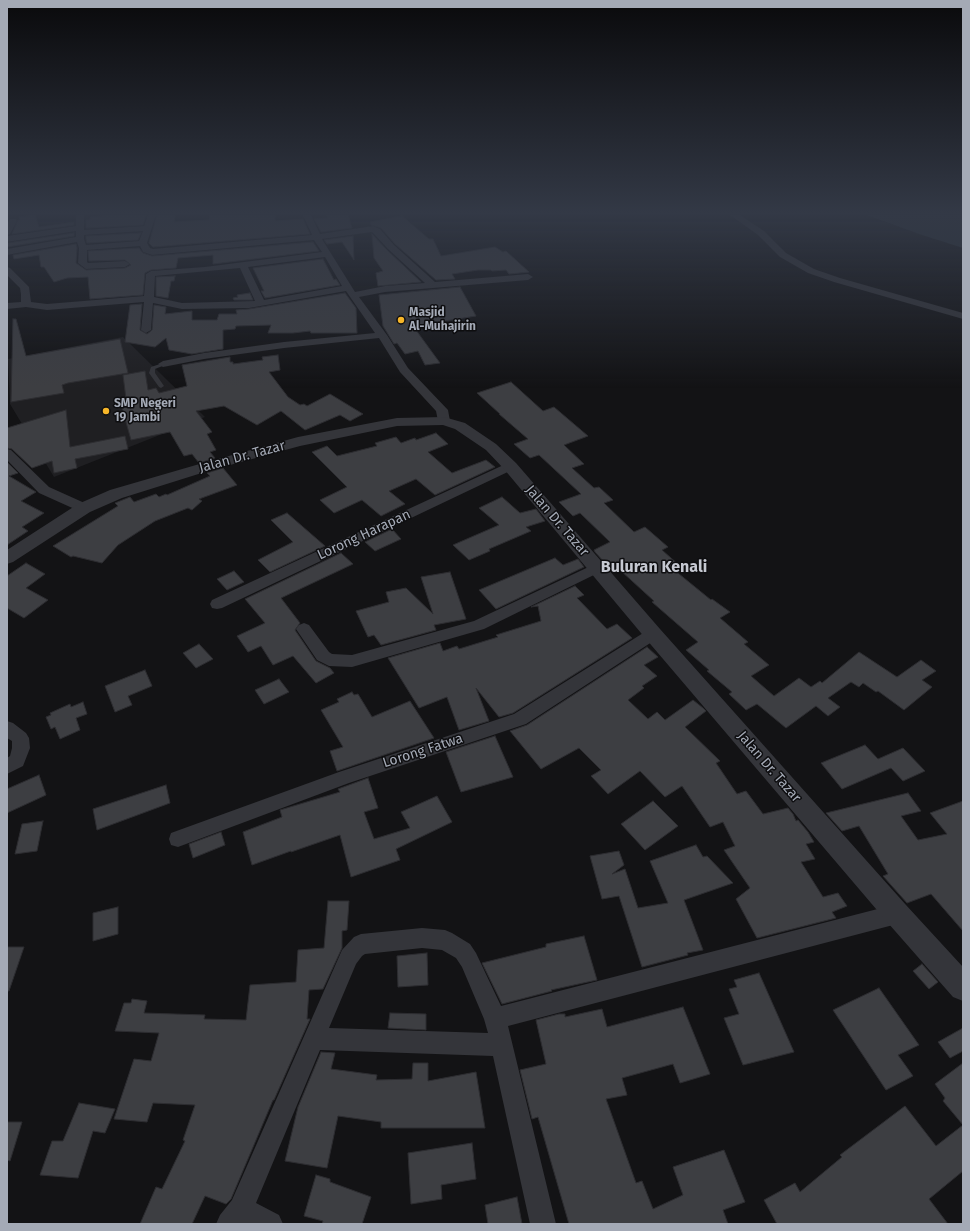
<!DOCTYPE html>
<style>
body{margin:0}
#map{position:relative;width:970px;height:1231px;overflow:hidden;background:#131315;font-family:"Fira Sans",sans-serif}
canvas{display:block}
.frame{position:absolute;inset:0;border:8px solid #a4aab6;pointer-events:none}
</style>
<div id="map">
<canvas width="970" height="1231"></canvas>
<div class="frame"></div>
</div>
<script>
const g = document.querySelector('canvas').getContext('2d');
g.lineJoin = 'round';
function fill(path, color) {
  g.fillStyle = color;
  g.fill(path, 'evenodd');
}
function poly(rows) {
  const path = new Path2D();
  for (const r of rows) {
    path.moveTo(r[0], r[1]);
    for (let i = 2; i < r.length; i += 2) path.lineTo(r[i], r[i + 1]);
  }
  return path;
}
function strokePath(path, color, width, dash) {
  g.strokeStyle = color;
  g.lineWidth = width;
  g.lineCap = dash ? 'butt' : 'round';
  g.setLineDash(dash || []);
  g.stroke(path);
}
function label(font, color, halo, rows, align = 'center') {
  g.font = font + ' "Fira Sans",sans-serif';
  g.lineWidth = 3;
  g.setLineDash([]);
  g.textBaseline = 'middle';
  g.strokeStyle = halo;
  g.fillStyle = color;
  for (const [text, x, y, turn = 0] of rows) {
    g.save();
    g.translate(x, y);
    g.rotate((+turn || 0) * Math.PI / 180);
    g.textAlign = isNaN(turn) ? turn : align;
    if (halo) g.strokeText(text, 0, 0);
    g.fillText(text, 0, 0);
    g.restore();
  }
}
fill(poly([
 [123,337,205,417,54,477,10,404,8,359]
]), '#1f1f22');
fill(poly([
 [867,215,963,215,963,248,919,234]
]), '#293239');
const building = poly([
 [35,215,39,227,74,222,74,225,12,234,18,220,20,220,19,217,35,215],
 [112,215,146,215,143,225,86,228,86,220,89,220,91,217,112,215],
 [157,215,175,215,174,222,209,220,210,215,275,215,275,221,303,219,310,234,153,247,149,243,157,215],
 [327,215,348,215,352,228,321,232,314,219,328,218,327,215],
 [402,216,429,239,433,239,441,256,495,247,503,252,506,251,529,272,509,274,506,270,492,271,491,270,478,270,452,274,455,279,436,280,395,244,381,228,371,225,370,222,402,216],
 [74,233,74,236,7,247,7,243,74,233],
 [141,233,138,240,87,243,86,239,86,236,141,233],
 [372,234,387,250,421,282,378,286,376,273,383,271,374,258,372,234],
 [353,236,354,260,342,242,327,244,324,240,353,236],
 [313,242,319,251,213,264,213,255,178,258,176,268,151,270,145,273,143,295,90,299,88,277,67,278,54,282,44,267,41,267,39,255,14,259,13,255,76,244,77,248,76,263,86,270,125,268,131,265,125,260,89,261,88,251,139,248,143,253,152,256,313,242],
 [323,259,334,280,336,279,340,285,265,298,261,291,264,291,253,268,323,259],
 [175,276,174,281,171,281,168,298,156,296,156,277,175,276],
 [460,287,476,316,413,326,440,363,425,365,418,351,405,354,397,343,394,344,383,326,379,295,460,287],
 [250,293,253,300,234,300,233,298,238,297,237,295,250,293],
 [345,293,356,308,357,333,311,333,310,331,293,333,268,333,271,325,236,326,235,329,223,330,223,349,192,354,169,350,166,338,155,347,125,342,130,305,142,304,140,330,147,334,152,330,154,305,166,307,165,314,192,311,192,320,217,320,219,314,237,314,236,310,249,309,345,293],
 [13,319,16,319,26,356,120,339,128,373,68,383,62,385,64,393,11,402,13,319],
 [278,355,280,370,269,372,288,397,300,405,304,404,307,406,330,394,363,414,350,421,340,415,305,430,281,411,257,425,224,406,196,411,212,432,207,434,216,450,210,452,215,458,199,463,192,454,184,456,170,432,131,440,122,408,127,407,123,375,145,371,148,390,156,388,159,393,187,386,182,365,230,357,230,362,233,362,233,364,263,360,262,357,278,355],
 [511,382,543,411,554,407,588,436,564,445,584,464,572,468,594,488,599,487,613,500,604,503,634,532,645,527,668,547,662,550,680,566,673,569,711,600,712,599,730,612,720,618,748,642,744,644,769,665,751,676,774,696,799,678,811,687,820,681,822,683,859,652,897,677,921,660,936,671,922,680,932,687,904,710,878,691,876,692,863,683,859,687,851,682,828,698,840,707,828,716,816,706,786,728,757,704,746,710,729,694,732,692,707,671,709,670,686,650,698,642,652,602,654,601,620,570,617,571,606,562,604,562,595,552,594,550,610,542,580,513,573,516,559,502,581,494,539,455,530,458,514,444,528,439,499,414,500,414,477,393,511,382],
 [66,410,70,447,125,436,128,449,75,459,77,468,54,473,52,461,32,468,12,449,7,448,7,428,66,410],
 [436,433,448,444,428,452,452,473,486,460,495,467,435,495,416,479,389,491,405,504,381,516,362,500,334,513,320,500,347,487,312,452,327,446,337,456,377,446,375,443,396,437,401,443,415,438,416,440,436,433],
 [7,462,18,473,9,476,36,492,21,501,44,513,22,527,28,531,7,545,7,462],
 [223,468,237,485,199,499,202,501,192,510,188,508,155,521,118,545,102,563,73,556,71,557,53,546,118,506,115,503,130,497,134,502,156,494,159,497,166,494,167,495,210,476,207,473,223,468],
 [502,497,520,513,536,509,545,521,526,527,531,531,489,549,490,551,469,560,453,545,499,525,479,508,502,497],
 [287,513,325,546,270,572,258,560,293,542,271,520,287,513],
 [392,529,401,539,375,551,365,542,392,529],
 [341,553,353,564,281,598,300,623,295,630,316,661,330,668,334,673,316,683,293,656,273,665,261,646,248,652,237,636,265,623,245,599,341,553],
 [555,558,563,565,578,559,584,567,496,609,479,590,555,558],
 [26,563,45,574,26,588,48,600,24,618,7,608,7,576,26,563],
 [234,571,244,582,227,590,217,579,234,571],
 [450,572,466,619,434,625,436,630,381,645,374,635,368,637,356,611,389,602,386,592,406,588,433,614,421,577,450,572],
 [575,586,584,595,577,598,607,629,617,624,632,638,513,713,499,717,476,688,489,721,459,730,447,697,419,708,388,658,440,643,443,651,457,646,459,649,498,637,496,635,541,621,538,606,531,607,575,586],
 [199,644,213,659,196,668,183,653,199,644],
 [647,647,658,657,644,665,657,676,642,686,644,688,628,700,648,719,657,712,665,720,693,700,703,708,706,711,685,727,720,761,716,763,737,794,746,791,763,814,788,808,793,814,796,821,798,820,808,832,814,842,806,844,815,859,801,862,823,897,838,893,847,906,832,912,836,918,757,938,736,899,750,888,724,850,735,846,723,822,710,827,682,786,665,797,640,771,608,794,591,776,601,770,579,748,541,769,510,731,527,725,647,647],
 [145,670,152,686,128,696,132,705,115,712,105,686,145,670],
 [279,679,289,692,264,704,255,690,279,679],
 [352,692,354,695,358,694,372,717,410,701,434,738,337,771,330,751,343,747,321,710,339,702,337,699,352,692],
 [83,702,87,714,76,718,80,730,60,739,55,727,51,729,46,717,51,715,50,713,70,704,71,707,83,702],
 [495,736,513,777,461,792,446,752,495,736],
 [865,745,878,759,903,748,925,771,903,781,891,768,842,789,821,763,865,745],
 [39,775,46,795,7,813,7,789,39,775],
 [368,778,378,808,364,812,374,839,410,828,401,812,437,796,452,822,396,849,400,860,351,877,340,835,291,852,291,851,252,865,243,832,282,817,280,810,340,792,338,789,368,778],
 [166,785,170,803,97,830,93,809,166,785],
 [908,793,921,811,901,816,918,840,947,834,930,813,963,801,963,931,931,894,907,903,883,876,888,874,859,826,842,831,826,813,908,793],
 [653,801,678,826,645,850,621,824,653,801],
 [43,821,37,851,15,854,22,824,43,821],
 [221,832,225,845,193,858,189,844,221,832],
 [696,845,703,857,707,856,733,883,684,900,703,950,687,953,688,955,642,967,619,896,602,899,590,856,619,851,624,865,612,874,625,869,638,908,668,903,650,861,696,845],
 [328,901,349,901,347,930,342,931,342,948,323,989,309,990,307,1019,310,1019,274,1100,273,1100,231,1199,226,1204,205,1196,192,1224,140,1224,156,1187,162,1189,185,1141,183,1140,195,1105,153,1103,147,1122,114,1119,134,1059,151,1061,159,1033,115,1031,124,1003,131,1003,132,999,147,1001,144,1013,205,1015,204,1019,246,1020,250,985,296,982,298,950,324,948,328,901],
 [118,907,118,934,93,941,93,913,118,907],
 [584,936,597,980,551,990,552,991,502,1004,482,963,546,947,546,944,584,936],
 [7,947,24,947,9,991,7,991,7,947],
 [427,953,428,985,398,987,397,956,427,953],
 [922,964,938,982,929,989,913,971,922,964],
 [759,973,794,1052,743,1065,724,1018,739,1014,729,989,737,987,734,980,759,973],
 [879,988,919,1045,898,1055,913,1076,886,1090,833,1010,879,988],
 [683,1007,710,1074,680,1083,673,1064,622,1078,627,1095,606,1099,636,1183,642,1181,653,1209,683,1195,673,1167,724,1150,745,1202,723,1210,728,1224,569,1224,538,1117,532,1119,520,1070,546,1064,536,1020,559,1014,565,1014,565,1017,602,1009,607,1027,683,1007],
 [390,1013,426,1014,426,1030,388,1028,390,1013],
 [963,1028,963,1051,950,1058,938,1042,963,1028],
 [321,1052,335,1053,331,1069,377,1075,376,1080,412,1079,413,1063,428,1063,428,1081,476,1072,485,1128,381,1128,381,1122,338,1116,327,1168,285,1161,298,1107,321,1052],
 [963,1063,963,1171,929,1199,948,1224,777,1224,764,1200,795,1183,800,1192,842,1157,840,1155,905,1106,936,1146,963,1125,943,1101,945,1098,935,1084,963,1063],
 [79,1103,115,1109,105,1133,93,1131,78,1178,40,1175,52,1141,63,1141,79,1103],
 [7,1122,22,1122,10,1161,7,1160,7,1122],
 [472,1143,476,1179,441,1185,442,1199,411,1204,408,1153,472,1143],
 [316,1175,330,1179,330,1182,371,1197,362,1224,322,1224,323,1221,304,1216,316,1175],
 [517,1197,522,1224,488,1224,485,1205,517,1197]
]);
fill(building, '#3d3e42');
strokePath(building, '#2d2d31', 1);
fill(poly([
 [163,363,165,364,165,365,155,369,155,373,164,386,161,388,159,387,149,373,151,367,163,363]
]), '#34353a');
fill(poly([
 [76,215,84,215,84,230,144,226,148,215,156,215,147,243,150,248,153,249,312,235,303,215,311,215,320,234,373,226,380,229,394,245,435,282,528,274,533,277,528,280,385,292,359,297,387,335,408,368,448,410,450,421,448,423,444,425,440,423,438,421,436,411,400,372,379,338,284,348,204,359,163,367,158,364,163,361,204,353,284,342,375,333,346,291,249,308,182,309,153,303,151,330,146,333,141,330,144,302,47,310,26,307,7,309,7,303,21,302,21,294,20,288,7,275,7,267,10,268,29,287,31,302,47,304,144,296,146,274,151,271,205,267,322,252,314,240,152,255,143,252,140,246,87,250,87,262,88,263,125,261,130,264,125,267,86,269,78,263,79,248,77,242,7,255,7,249,76,237,76,231,7,242,7,236,76,226,76,215],
 [143,231,139,241,86,245,84,239,84,235,143,231],
 [372,232,388,249,425,283,385,286,355,292,322,239,372,232],
 [325,257,342,286,264,300,248,267,325,257],
 [240,268,255,301,182,303,154,297,155,276,240,268],
 [730,215,740,215,764,231,786,253,814,269,840,278,963,313,963,319,834,282,808,273,780,257,758,235,730,215],
 [10,219,16,219,17,221,10,234,7,235,7,224,10,219],
 [7,449,11,450,49,487,89,505,91,508,89,511,84,512,79,511,39,493,7,460,7,449],
 [510,462,514,463,516,466,514,469,222,608,217,609,212,608,210,604,212,600,510,462],
 [597,563,602,565,604,568,602,571,484,629,352,667,329,666,317,660,296,629,299,625,304,623,309,625,329,652,332,654,352,655,474,621,597,563],
 [653,628,658,630,661,634,658,638,526,724,349,783,178,847,171,845,169,839,171,833,339,772,514,714,648,630,653,628],
 [7,721,13,723,26,733,29,738,30,748,23,766,7,774,7,758,10,756,12,748,12,741,7,738,7,721],
 [897,904,904,907,907,914,904,921,897,924,508,1026,556,1224,530,1224,493,1056,320,1050,256,1203,279,1215,283,1224,216,1224,220,1215,232,1200,342,950,354,937,361,934,422,928,445,930,452,933,470,944,476,953,501,1006,897,904],
 [422,948,442,950,456,958,462,967,484,1019,488,1033,329,1028,356,964,362,956,365,954,422,948]
]), '#34353a');
fill(poly([
 [444,417,465,423,496,444,516,463,660,629,906,905,963,967,963,1001,953,997,888,923,646,639,504,469,486,450,455,429,443,425,397,426,300,446,208,471,122,498,90,512,13,562,7,564,7,550,78,504,110,490,196,465,298,437,397,418,444,417]
]), '#34353a');
const sky = g.createLinearGradient(0, 0, 0, 388);
sky.addColorStop(0, '#0a0a0c');
sky.addColorStop(0.55, '#333946');
sky.addColorStop(1, '#33394600');
g.fillStyle = sky;
g.fillRect(0, 0, 970, 388);
for (const [x, y, r, color] of [
 [401,320,4,"#f7b629"],
 [106,411,4,"#f7b629"]
]) {
  const dot = new Path2D();
  dot.arc(x, y, r, 0, 2 * Math.PI);
  g.fillStyle = color;
  g.fill(dot);
  strokePath(dot, '#0e0e10', 1.5);
}
label('bold 12px', '#a4aab6', '#0e0e10', [
 ["Masjid",409,313],
 ["Al-Muhajirin",409,327],
 ["SMP Negeri",114,404],
 ["19 Jambi",114,418]
], 'left');
label('14px', '#a4aab6', '#0e0e10', [
 ["Jalan Dr. Tazar",242,457,-15],
 ["Jalan Dr. Tazar",557,521,49],
 ["Lorong Harapan",364,535,-25],
 ["Lorong Fatwa",423,751,-18],
 ["Jalan Dr. Tazar",769,767,49]
]);
label('bold 16px', '#c6c9d2', '#0e0e10', [
 ["Buluran Kenali",654,568]
]);
</script>
